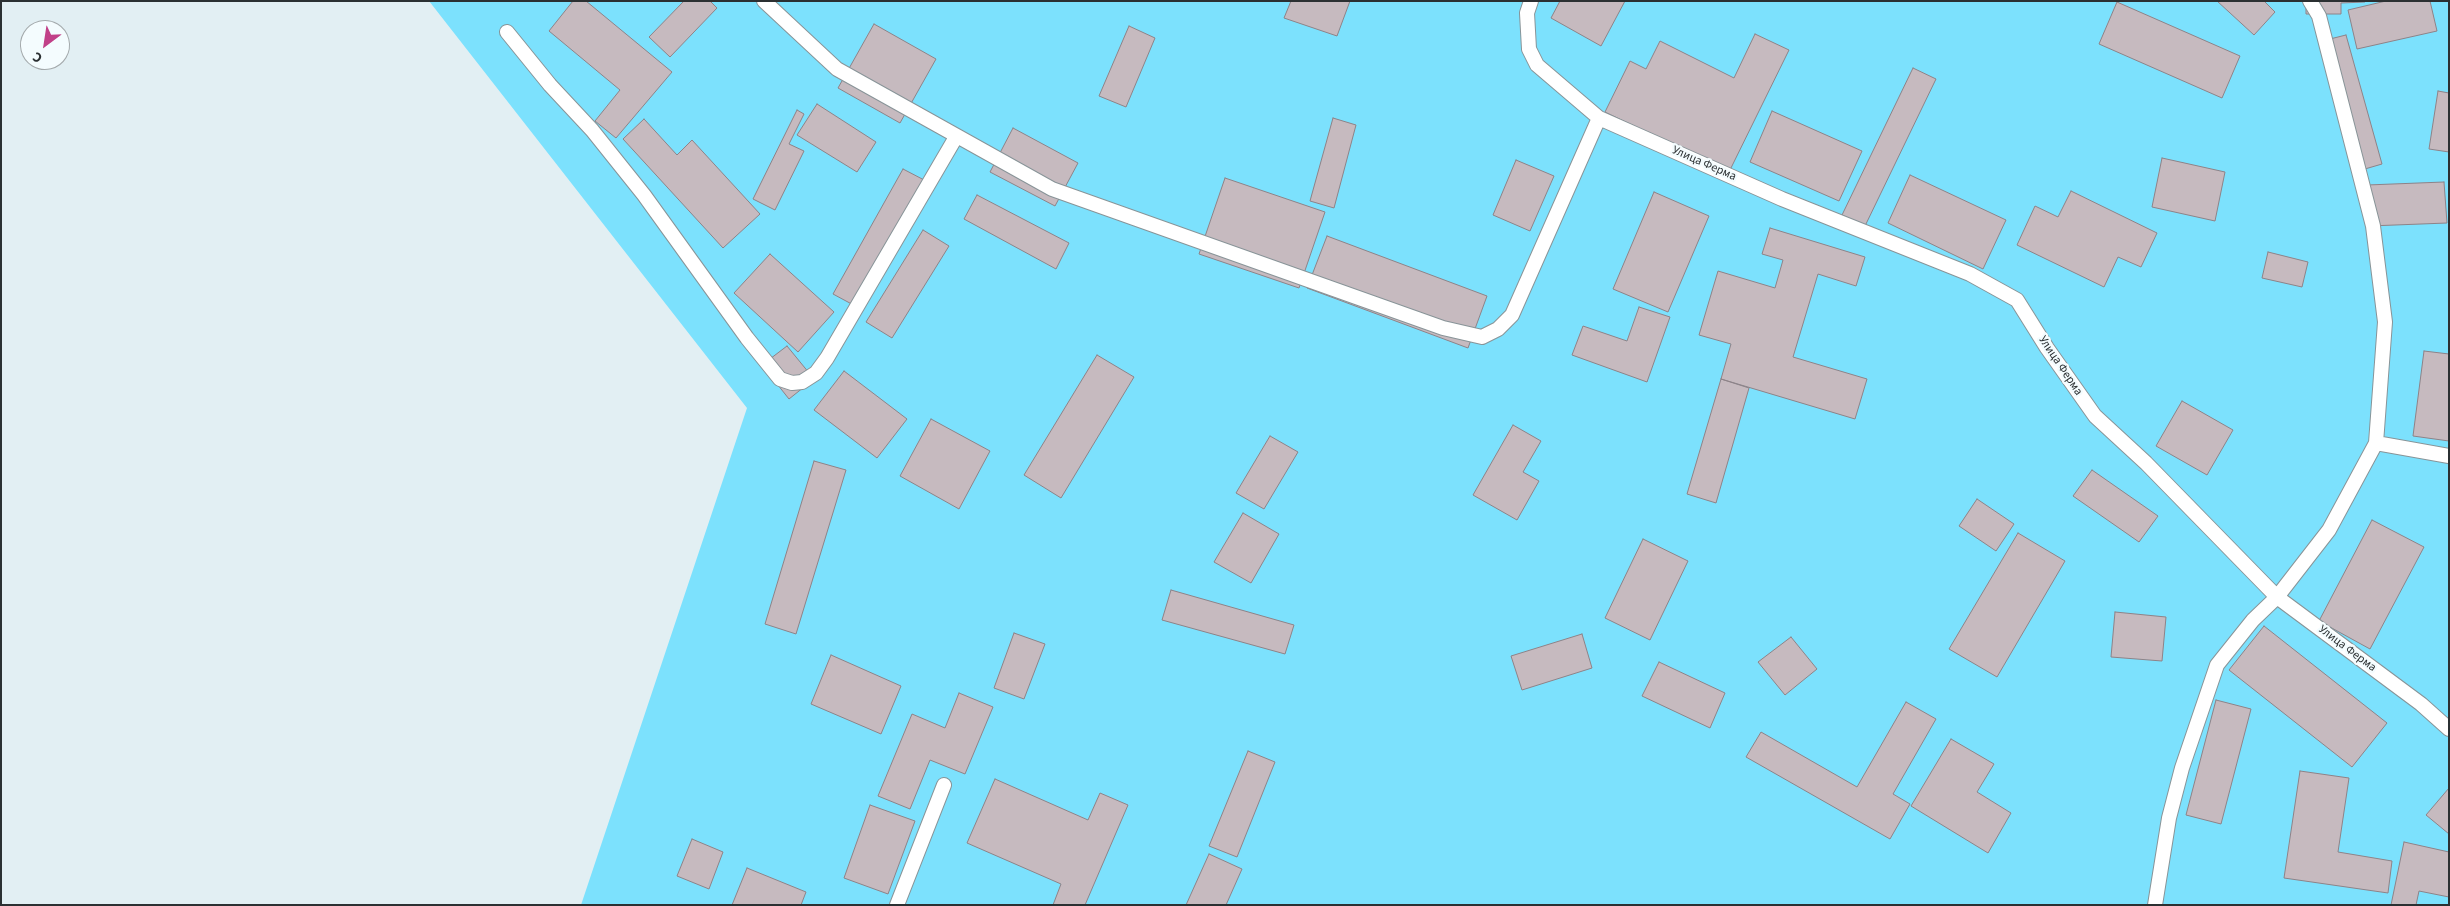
<!DOCTYPE html>
<meta charset="utf-8">
<style>
body{margin:0}
#map{position:relative;width:2450px;height:906px;overflow:hidden;background:#e2eff3;font-family:"Source Sans 3",sans-serif}
canvas{display:block}
.frame{position:absolute;inset:0;border:2px solid #2b3032;pointer-events:none}
.north{position:absolute;left:20px;top:20px;width:50px;height:50px;box-sizing:border-box;background:#f4fcfe;border:1px solid #a4aaac;border-radius:50%;rotate:211deg;font-size:14px;font-weight:700;line-height:20px;text-align:center;color:#2b3032}
.north::after{content:'';display:block;margin:auto;width:18px;height:22px;background:#c14088;clip-path:polygon(50% 0,100% 100%,50% 72%,0 100%)}
</style>
<div id="map">
<canvas width="2450" height="906"></canvas>
<div class="frame"></div>
<div class="north">С</div>
</div>
<script>
const g = document.querySelector('canvas').getContext('2d');
g.lineJoin = 'round';
function fill(path, color) {
  g.fillStyle = color;
  g.fill(path, 'evenodd');
}
function poly(rows) {
  const path = new Path2D();
  for (const r of rows) {
    path.moveTo(r[0], r[1]);
    for (let i = 2; i < r.length; i += 2) path.lineTo(r[i], r[i + 1]);
  }
  return path;
}
function strokePath(path, color, width, dash) {
  g.strokeStyle = color;
  g.lineWidth = width;
  g.lineCap = dash ? 'butt' : 'round';
  g.setLineDash(dash || []);
  g.stroke(path);
}
function label(font, color, halo, rows, align = 'center') {
  g.font = font + ' "Source Sans 3",sans-serif';
  g.lineWidth = 4.5;
  g.setLineDash([]);
  g.textBaseline = 'middle';
  g.strokeStyle = halo;
  g.fillStyle = color;
  for (const [text, x, y, turn = 0] of rows) {
    g.save();
    g.translate(x, y);
    g.rotate((+turn || 0) * Math.PI / 180);
    g.textAlign = isNaN(turn) ? turn : align;
    if (halo) g.strokeText(text, 0, 0);
    g.fillText(text, 0, 0);
    g.restore();
  }
}
fill(poly([
 [429,1,2449,1,2449,905,581,905,747,408]
]), '#7ce1fd');
const building = poly([
 [573,1,586,1,672,72,616,138,595,121,620,90,549,31,573,1],
 [684,1,710,1,717,8,670,57,649,37,684,1],
 [1291,1,1350,1,1337,36,1284,18,1291,1],
 [1560,1,1625,1,1601,46,1551,18,1560,1],
 [2217,1,2264,1,2275,12,2254,35,2217,1],
 [2306,1,2365,1,2365,2,2341,3,2341,14,2306,14,2306,1],
 [2386,1,2430,1,2437,31,2357,49,2348,10,2386,1],
 [2117,2,2240,56,2222,98,2099,44,2117,2],
 [874,24,936,59,900,123,838,88,874,24],
 [1129,26,1155,38,1126,107,1099,96,1129,26],
 [1755,34,1789,50,1729,172,1605,112,1630,61,1646,69,1660,41,1734,78,1755,34],
 [2346,35,2382,164,2358,171,2322,41,2346,35],
 [1913,68,1936,79,1865,226,1842,215,1913,68],
 [2438,91,2449,93,2449,152,2429,149,2438,91],
 [817,104,876,142,857,172,797,135,817,104],
 [797,110,804,114,789,144,804,151,775,210,753,199,797,110],
 [1772,111,1862,151,1839,201,1750,162,1772,111],
 [1333,118,1356,125,1334,208,1310,201,1333,118],
 [644,119,677,155,692,140,760,214,723,248,623,139,644,119],
 [1013,128,1078,163,1055,206,990,172,1013,128],
 [2162,158,2225,172,2215,221,2152,207,2162,158],
 [1516,160,1554,176,1530,231,1493,215,1516,160],
 [903,169,928,182,859,308,833,294,903,169],
 [1910,175,2006,220,1983,269,1888,223,1910,175],
 [1225,178,1325,212,1299,288,1199,254,1225,178],
 [2444,182,2447,223,2369,226,2367,185,2444,182],
 [2071,191,2157,233,2141,267,2118,257,2104,287,2017,245,2035,206,2058,217,2071,191],
 [1654,192,1709,216,1668,312,1613,289,1654,192],
 [977,195,1069,243,1056,269,964,219,977,195],
 [1770,228,1865,257,1856,286,1818,274,1793,357,1867,379,1855,419,1721,379,1731,344,1699,335,1718,271,1775,288,1783,260,1762,254,1770,228],
 [923,230,949,246,892,338,866,322,923,230],
 [1327,236,1487,296,1468,348,1307,288,1327,236],
 [2268,252,2308,262,2302,287,2262,278,2268,252],
 [770,254,834,312,798,352,734,293,770,254],
 [1639,307,1670,317,1647,382,1572,355,1583,326,1627,341,1639,307],
 [787,346,814,379,789,399,762,365,787,346],
 [2424,351,2449,354,2449,441,2413,436,2424,351],
 [1097,355,1134,377,1061,498,1024,475,1097,355],
 [844,371,907,419,877,458,814,410,844,371],
 [1721,379,1749,388,1716,503,1687,494,1721,379],
 [2182,401,2233,430,2207,475,2156,446,2182,401],
 [931,419,990,451,959,509,900,476,931,419],
 [1513,425,1541,441,1523,472,1539,481,1517,520,1473,495,1513,425],
 [1270,436,1298,452,1264,509,1236,493,1270,436],
 [814,461,846,470,796,634,765,624,814,461],
 [2092,470,2158,516,2139,542,2073,496,2092,470],
 [1977,499,2014,524,1996,551,1959,526,1977,499],
 [1243,513,1279,534,1251,583,1214,562,1243,513],
 [2372,520,2424,547,2370,649,2319,621,2372,520],
 [2018,533,2065,561,1997,677,1949,649,2018,533],
 [1643,539,1688,561,1650,640,1605,618,1643,539],
 [1171,590,1294,625,1285,654,1162,620,1171,590],
 [2115,612,2166,617,2162,661,2111,657,2115,612],
 [2264,626,2387,723,2352,767,2229,670,2264,626],
 [1014,633,1045,644,1024,699,994,688,1014,633],
 [1582,634,1592,668,1522,690,1511,656,1582,634],
 [1791,637,1817,669,1785,695,1758,662,1791,637],
 [831,655,901,686,881,734,811,704,831,655],
 [1659,662,1725,693,1710,728,1642,696,1659,662],
 [959,693,993,707,965,774,930,760,910,809,878,796,912,714,945,728,959,693],
 [2216,700,2251,709,2221,824,2186,815,2216,700],
 [1906,702,1936,719,1893,794,1910,804,1890,839,1746,757,1761,732,1857,787,1906,702],
 [1951,739,1994,764,1977,792,2011,813,1988,853,1911,806,1951,739],
 [1248,751,1275,762,1237,857,1209,846,1248,751],
 [2300,771,2349,778,2338,852,2392,861,2388,893,2284,878,2300,771],
 [995,779,1088,820,1100,793,1128,805,1085,905,1053,905,1061,884,967,843,995,779],
 [2449,788,2449,834,2426,815,2449,788],
 [870,805,915,821,888,894,844,878,870,805],
 [692,839,723,852,709,889,677,876,692,839],
 [2404,842,2449,852,2449,897,2419,891,2416,905,2391,905,2404,842],
 [1209,854,1242,869,1226,905,1186,905,1209,854],
 [747,868,806,892,801,905,732,905,747,868]
]);
fill(building, '#c6babf');
strokePath(building, '#8e8388', 1);
const lane = poly([
 [764,1,837,69,1052,189,1443,328,1482,337,1498,329,1512,315,1599,118],
 [1531,1,1527,13,1529,49,1537,65,1599,118,1782,199,1970,274,2017,300,2047,348,2095,416,2146,463,2277,597,2421,704,2449,729],
 [507,32,550,85,592,130,644,195,747,338,780,379,792,383,802,382,816,373,827,358,956,137],
 [2376,443,2449,456],
 [897,905,944,785],
 [2155,905,2169,818,2182,768,2217,665,2253,620,2277,597,2329,530,2376,443,2385,322,2373,226,2319,16,2310,1]
]);
strokePath(lane, '#889498', 16);
strokePath(lane, '#fff', 14);
label('12px', '#2b3032', '#f4fcfe', [
 ["Улица Ферма",1704,164,24],
 ["Улица Ферма",2060,366,56],
 ["Улица Ферма",2347,649,37]
]);
</script>
